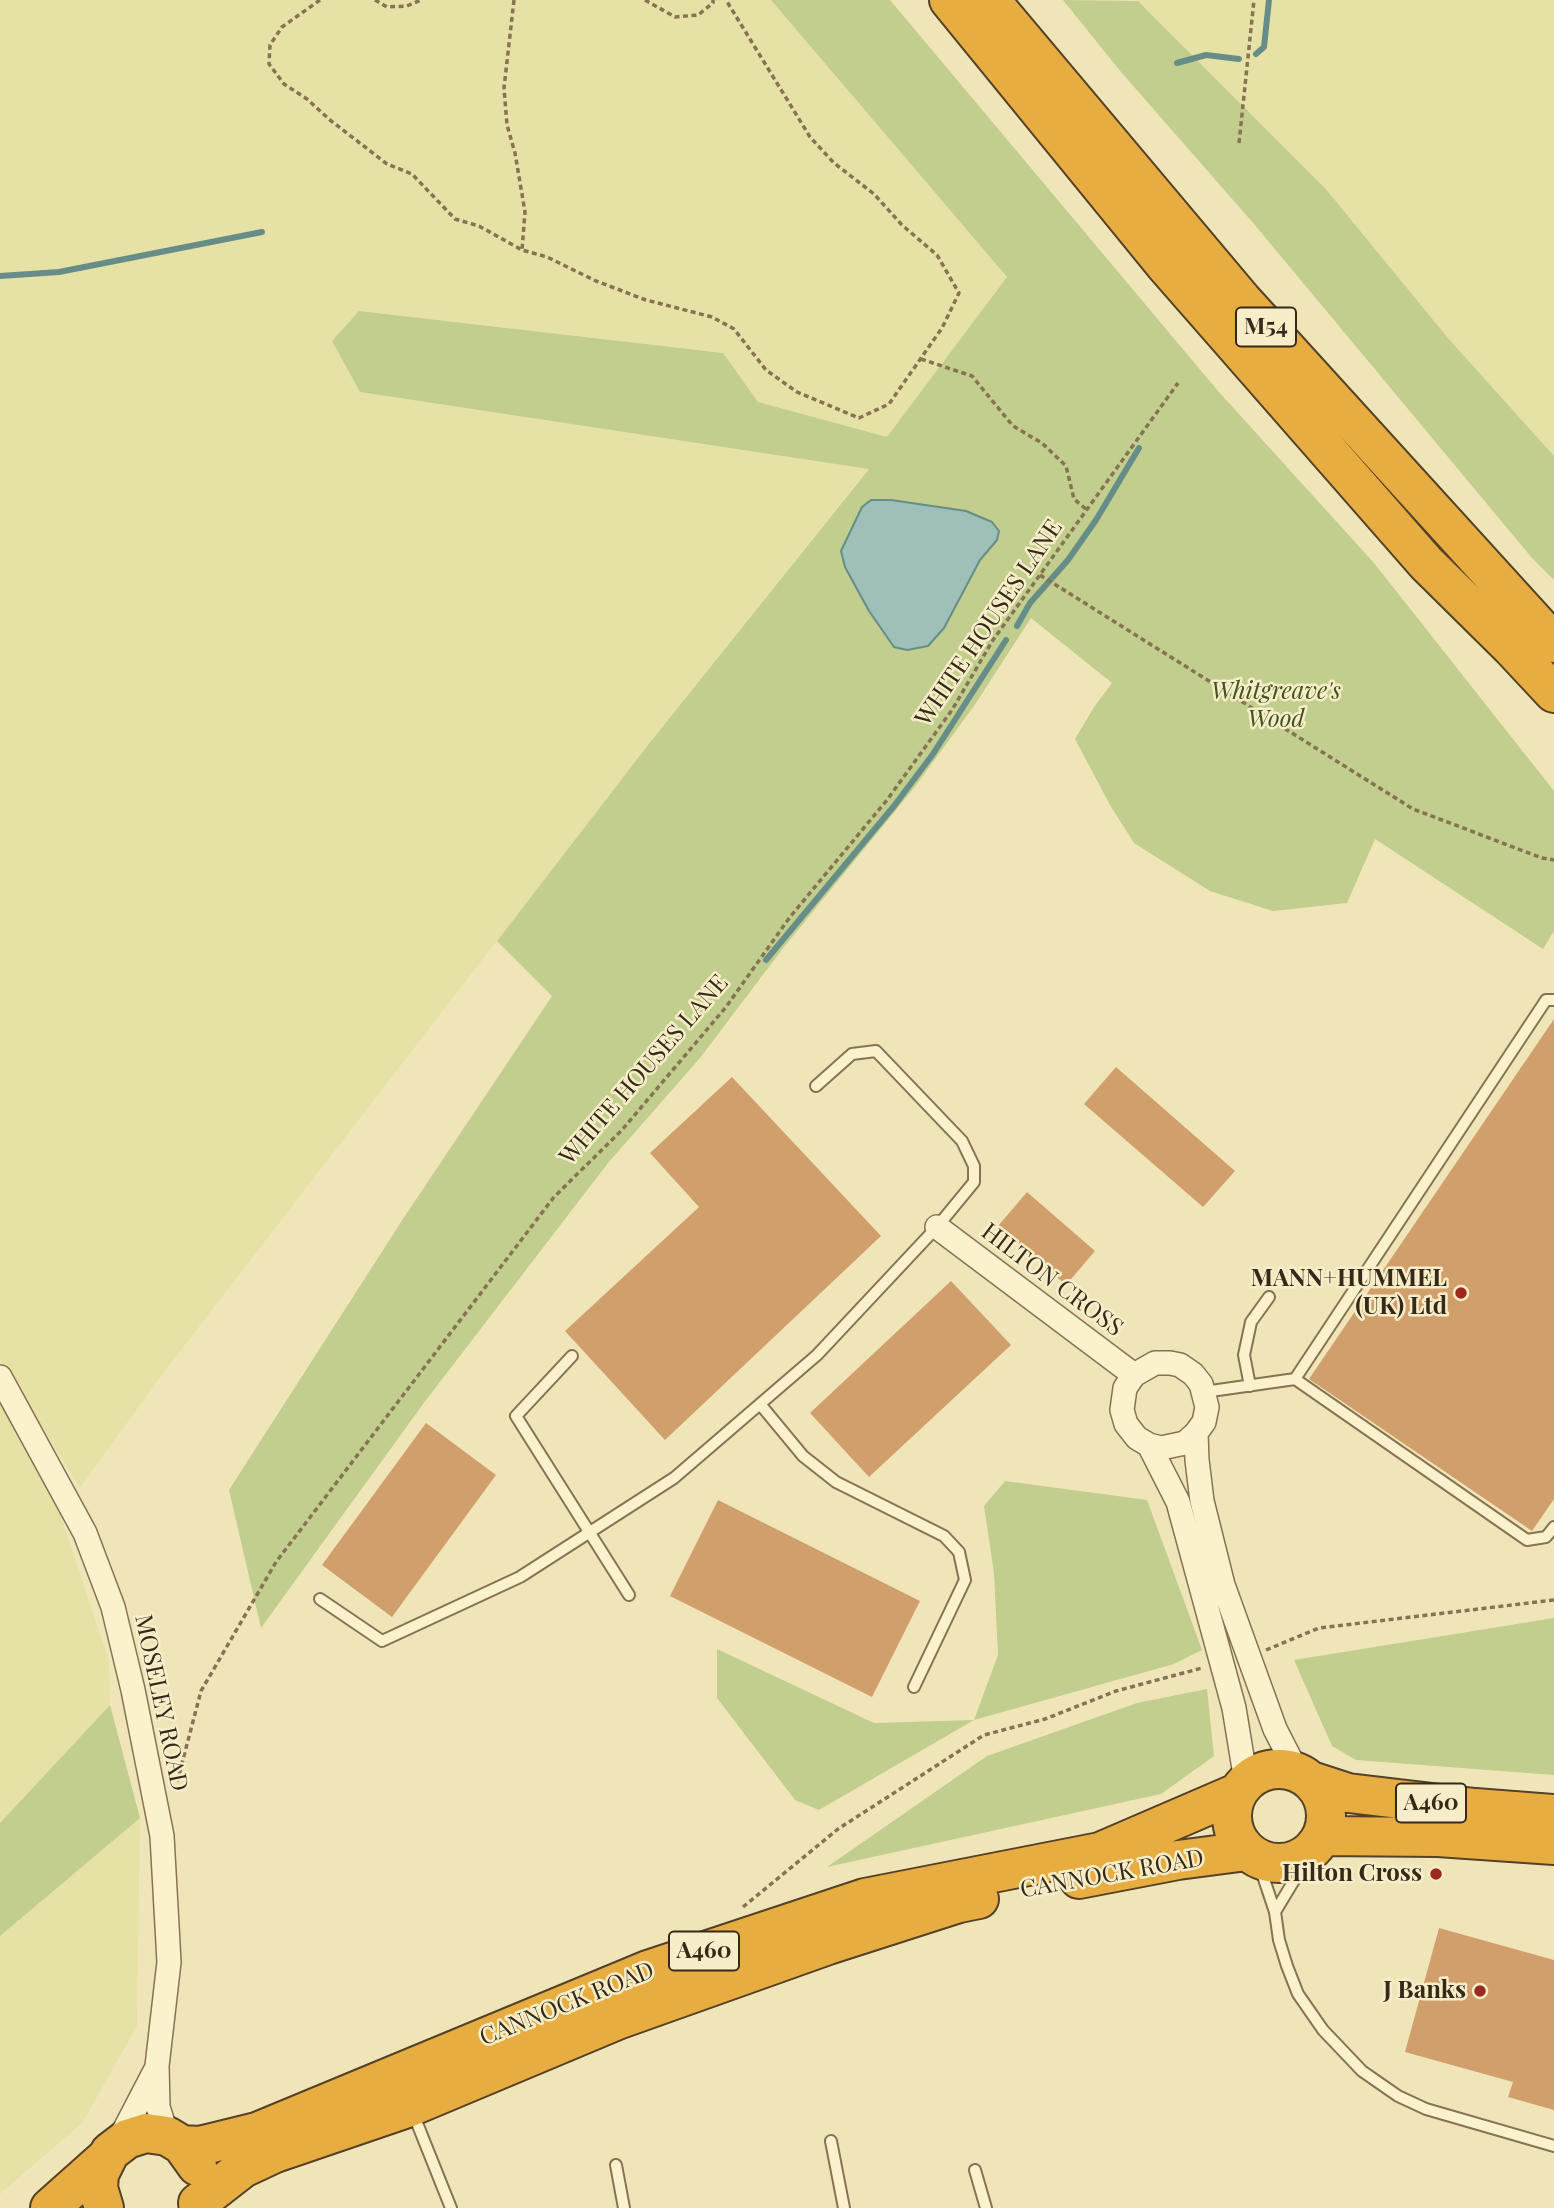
<!DOCTYPE html>
<style>
body{margin:0}
canvas{display:block;background:#f0e5b9}
</style>
<canvas width="1554" height="2208"></canvas>
<script>
const g = document.querySelector('canvas').getContext('2d');
g.lineJoin = 'round';
function fill(path, color) {
  g.fillStyle = color;
  g.fill(path, 'evenodd');
}
function poly(rows) {
  const path = new Path2D();
  for (const r of rows) {
    if (r.length === 3) {
      path.moveTo(r[0] + r[2], r[1]);
      path.arc(r[0], r[1], r[2], 0, 2 * Math.PI);
      continue;
    }
    path.moveTo(r[0], r[1]);
    for (let i = 2; i < r.length; i += 2) path.lineTo(r[i], r[i + 1]);
  }
  return path;
}
function strokePath(path, color, width, dash) {
  g.strokeStyle = color;
  g.lineWidth = width;
  g.lineCap = dash ? 'butt' : 'round';
  g.setLineDash(dash || []);
  g.stroke(path);
}
function label(font, color, halo, rows, align = 'center') {
  g.font = font + ' "Playfair Display",serif';
  g.lineWidth = 5;
  g.setLineDash([]);
  g.textBaseline = 'middle';
  g.strokeStyle = halo;
  g.fillStyle = color;
  for (const [text, x, y, turn = 0] of rows) {
    g.save();
    g.translate(x, y);
    g.rotate((+turn || 0) * Math.PI / 180);
    g.textAlign = isNaN(turn) ? turn : align;
    if (halo) g.strokeText(text, 0, 0);
    g.fillText(text, 0, 0);
    g.restore();
  }
}
fill(poly([
 [0,0,771,0,1007,277,887,438,758,402,722,353,359,311,332,341,360,392,869,468,648,745,161,1376,80,1488,0,1360],
 [1137,0,1554,0,1554,456,1447,337,1325,188],
 [0,1401,60,1513,109,1661,110,1705,0,1823],
 [140,1818,137,2026,83,2122,0,2194,0,1936]
]), '#e6e2a6');
fill(poly([
 [771,0,890,0,1218,391,1374,563,1554,791,1554,931,1543,949,1375,839,1347,903,1273,911,1210,891,1134,843,1110,805,1075,739,1094,707,1112,683,1031,618,974,706,914,788,784,947,700,1058,608,1163,423,1404,261,1628,229,1490,401,1222,552,996,497,941,648,745,869,469,360,392,332,341,359,311,723,353,758,402,887,437,1007,277],
 [1063,0,1138,1,1325,188,1447,337,1554,456,1554,580,1532,558,1254,224,1121,72],
 [1005,1481,1147,1500,1202,1650,1174,1664,974,1720,819,1810,795,1800,717,1698,717,1649,874,1723,974,1720,998,1655,994,1573,984,1506],
 [1554,1618,1554,1775,1356,1760,1332,1746,1294,1660],
 [1207,1689,1214,1756,1161,1794,827,1867,987,1756,1137,1703],
 [110,1705,140,1818,0,1936,0,1823]
]), '#c1ce8d');
const water = poly([
 [871,500,891,500,966,511,992,522,999,531,997,540,980,560,944,628,928,646,907,650,894,647,869,611,845,567,841,551,862,507,871,500]
]);
fill(water, '#9ec0b9');
strokePath(water, '#668d87', 2);
strokePath(poly([
 [1256,54,1264,47,1269,0],
 [1177,63,1206,55,1239,59],
 [0,276,59,272,262,232],
 [1017,626,1030,603,1068,560,1096,520,1139,448],
 [766,960,894,806,933,754,1006,640]
]), '#668d87', 6);
fill(poly([
 [1554,1019,1554,1499,1532,1531,1309,1379],
 [1116,1067,1235,1171,1203,1207,1084,1104],
 [732,1077,881,1236,665,1440,565,1331,699,1207,650,1153],
 [1027,1192,1095,1251,1066,1285,998,1226],
 [951,1281,1011,1345,869,1477,810,1413],
 [426,1423,496,1475,392,1617,322,1565],
 [718,1500,920,1601,872,1697,670,1596],
 [1439,1928,1554,1960,1554,2110,1508,2097,1513,2082,1405,2052]
]), '#d19f6c');
const lane = poly([
 [572,1356,516,1416,629,1595],
 [1295,1379,1546,1000,1554,1000],
 [1250,1386,1244,1355,1251,1322,1269,1297],
 [1204,1392,1295,1379,1527,1540,1546,1537,1554,1527],
 [760,1404,803,1456,836,1482,944,1536,959,1552,965,1580,914,1687],
 [320,1599,382,1641,520,1577,674,1478,817,1355,937,1227,974,1182,974,1166,962,1141,876,1051,852,1054,816,1086],
 [1257,1858,1275,1912,1279,1940,1287,1966,1298,1994,1323,2030,1362,2071,1398,2096,1426,2109,1554,2146],
 [1275,1912,1313,1849],
 [413,2113,451,2208],
 [831,2141,844,2208],
 [616,2165,624,2208],
 [975,2170,986,2208]
]);
const street = poly([
 [937,1227,1134,1375],
 [0,1377,85,1533,113,1607,133,1690,162,1836,169,1962,157,2066,158,2107,167,2136],
 [1196,1433,1185,1443,1161,1448,1149,1445,1137,1438,1126,1424,1122,1410,1125,1388,1134,1375,1155,1363,1170,1363,1180,1365,1193,1374,1201,1384,1207,1407,1204,1422,1196,1433,1197,1460,1202,1501,1223,1585,1275,1729,1297,1772],
 [1149,1445,1178,1502,1234,1708,1246,1781],
 [116,2146,155,2071]
]);
const highway = poly([
 [949,0,1166,266,1426,563,1511,647,1554,693],
 [990,0,1243,301,1554,643],
 [1279,1816,47],
 [1311,1781,1348,1793,1475,1808,1554,1814],
 [1322,1836,1438,1837,1554,1845],
 [1079,1879,1178,1860,1247,1851],
 [182,2145,200,2146,257,2132,648,1970,865,1898,1100,1852,1237,1793],
 [198,2203,243,2168,275,2153,410,2107,620,2019,828,1945,959,1903,979,1899],
 [50,2208,105,2159],
 [104,2208,98,2188,99,2174,110,2152,127,2139,146,2133,167,2136,182,2145,197,2166]
]);
strokePath(lane, '#877353', 14);
strokePath(street, '#877353', 26);
strokePath(highway, '#544128', 42);
strokePath(poly([
 [320,0,282,27,270,45,269,64,284,84,307,99,330,120,387,164,412,174,455,219,479,226,522,250,547,257,596,281,646,300,712,317,734,329,766,370,797,392,859,418,889,404,942,328,959,293,937,255,902,225,874,194,834,163,810,137,726,0],
 [375,0,387,7,407,6,421,0],
 [514,0,504,88,507,125,515,153,525,212,522,250],
 [645,0,675,17,698,15,713,3,713,0],
 [1239,143,1254,0],
 [921,359,972,376,1013,426,1042,443,1066,466,1074,499,1087,510],
 [1040,575,1413,809,1542,858,1554,860],
 [1266,1650,1319,1628,1554,1600],
 [175,1790,201,1691,276,1562,554,1197,622,1130,726,1007,790,917,887,800,952,710,993,640,1178,383],
 [743,1907,838,1829,984,1735,1045,1719,1116,1691,1202,1668]
]), '#877353', 3.5, [5, 3.5]);
strokePath(lane, '#fbf1cc', 10);
strokePath(street, '#fbf1cc', 23);
strokePath(highway, '#e8ad41', 38);
for (const [x, y, r, color] of [
 [1461,1293,7,"#9a291f"],
 [1436,1874,7,"#9a291f"],
 [1480,1991,7,"#9a291f"]
]) {
  const dot = new Path2D();
  dot.arc(x, y, r, 0, 2 * Math.PI);
  g.fillStyle = color;
  g.fill(dot);
  strokePath(dot, '#f7eec9', 2.5);
}
for (const [x, y, w] of [
 [1266,327,60],
 [1431,1803,70],
 [704,1951,70]
]) {
  const box = new Path2D();
  box.roundRect(x - w / 2, y - 19.5, w, 39, 5);
  g.fillStyle = '#f7eec9';
  g.fill(box);
  strokePath(box, '#352919', 2);
}
label('bold 23px', '#352919', null, [
 ["M54",1266,327],
 ["A460",1431,1803],
 ["A460",704,1951]
]);
label('24px', '#352919', '#f7eec9', [
 ["WHITE HOUSES LANE",989,623,-56],
 ["WHITE HOUSES LANE",644,1070,-49],
 ["HILTON CROSS",1052,1280,37],
 ["MOSELEY ROAD",161,1703,78],
 ["CANNOCK ROAD",1112,1874,-10],
 ["CANNOCK ROAD",567,2004,-22]
]);
label('italic 24px', '#41531e', '#f7eec9', [
 ["Whitgreave's",1276,692],
 ["Wood",1276,720]
]);
label('bold 24px', '#352919', '#f7eec9', [
 ["MANN+HUMMEL",1447,1279],
 ["(UK) Ltd",1447,1307],
 ["Hilton Cross",1422,1874],
 ["J Banks",1466,1991]
], 'right');
</script>
